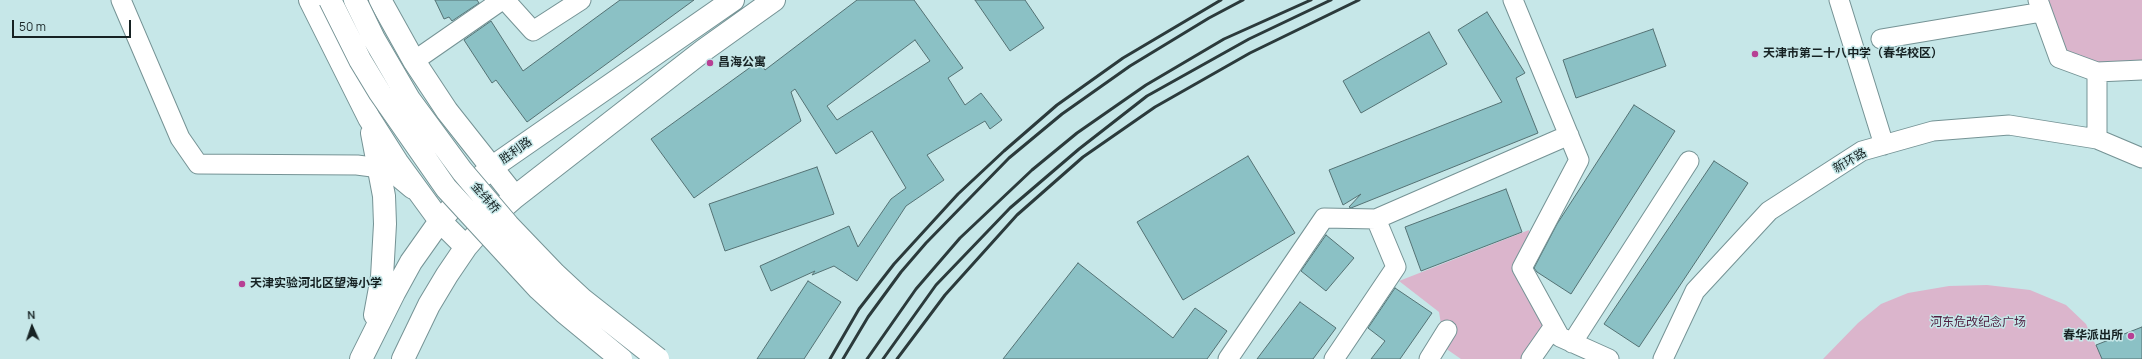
<!DOCTYPE html>
<meta charset="utf-8">
<style>
body{margin:0}
#map{position:relative;width:2142px;height:359px;overflow:hidden;background:#c6e7e8;font-family:Manrope,sans-serif}
canvas{display:block}
.north{position:absolute;left:12px;top:307px;width:40px;height:40px;-webkit-text-stroke:3px #c6e7e8;paint-order:stroke;rotate:357deg;font-size:11px;font-weight:700;line-height:16px;text-align:center;color:#162223}
.north::after{content:'';display:block;margin:auto;width:14px;height:18px;background:#162223;clip-path:polygon(50% 0,100% 100%,50% 72%,0 100%)}
.scale{position:absolute;left:12px;top:20px;width:119px;height:18px;box-sizing:border-box;border:2px solid #162223;border-top:0;padding-left:5px;font-size:12px;line-height:14px;white-space:nowrap;color:#162223;-webkit-text-stroke:3px #c6e7e8;paint-order:stroke}
</style>
<div id="map">
<canvas width="2142" height="359"></canvas>
<div class="north">N</div>
<div class="scale">50 m</div>
</div>
<script>
const g = document.querySelector('canvas').getContext('2d');
g.lineJoin = 'round';
function fill(path, color) {
  g.fillStyle = color;
  g.fill(path, 'evenodd');
}
function poly(rows) {
  const path = new Path2D();
  for (const r of rows) {
    path.moveTo(r[0], r[1]);
    for (let i = 2; i < r.length; i += 2) path.lineTo(r[i], r[i + 1]);
  }
  return path;
}
function strokePath(path, color, width, dash) {
  g.strokeStyle = color;
  g.lineWidth = width;
  g.lineCap = dash ? 'butt' : 'round';
  g.setLineDash(dash || []);
  g.stroke(path);
}
function label(font, color, halo, rows, align = 'center') {
  g.font = font + ' Manrope,"Noto Sans SC",sans-serif';
  g.lineWidth = 3;
  g.setLineDash([]);
  g.textBaseline = 'middle';
  g.strokeStyle = halo;
  g.fillStyle = color;
  for (const [text, x, y, turn = 0] of rows) {
    g.save();
    g.translate(x, y);
    g.rotate((+turn || 0) * Math.PI / 180);
    g.textAlign = isNaN(turn) ? turn : align;
    if (halo) g.strokeText(text, 0, 0);
    g.fillText(text, 0, 0);
    g.restore();
  }
}
fill(poly([
 [2040,0,2142,0,2142,65,2061,67],
 [1529,230,1527,277,1550,325,1527,359,1461,359,1445,348,1439,312,1399,281],
 [1987,285,2030,290,2066,305,2086,324,2102,359,1823,359,1858,323,1881,304,1908,293,1949,286]
]), '#dbb5cc');
const building = poly([
 [435,0,477,0,479,3,452,21,449,17,444,19,435,0],
 [620,0,694,0,527,122,496,80,492,83,464,40,491,21,523,71,620,0],
 [857,0,914,0,963,68,948,78,965,105,981,93,1002,120,990,129,985,121,927,155,944,180,906,206,857,281,834,266,812,275,815,271,771,291,760,266,849,226,858,247,891,199,906,188,872,131,836,154,795,89,791,92,801,121,694,198,651,139,759,61,765,70,857,0],
 [915,40,930,61,837,120,827,106,915,40],
 [975,0,1025,0,1044,28,1010,51,975,0],
 [1487,12,1525,73,1516,78,1538,133,1351,208,1349,207,1361,194,1343,205,1329,170,1502,102,1458,30,1487,12],
 [1653,29,1666,66,1576,98,1563,60,1653,29],
 [1429,32,1447,64,1361,113,1343,81,1429,32],
 [1634,105,1675,131,1571,294,1537,272,1534,268,1557,224,1634,105],
 [1248,156,1295,233,1183,300,1137,222,1248,156],
 [1714,161,1748,183,1639,347,1604,324,1714,161],
 [817,167,834,214,725,251,709,204,817,167],
 [1506,189,1522,232,1421,271,1405,227,1506,189],
 [1326,235,1354,258,1326,291,1301,271,1326,235],
 [1078,263,1173,338,1195,308,1227,331,1207,359,1003,359,1078,263],
 [808,281,841,302,804,359,757,359,808,281],
 [1395,288,1432,313,1400,359,1371,359,1385,341,1368,328,1395,288],
 [1300,302,1336,328,1313,359,1257,359,1300,302],
 [2142,327,2142,359,2102,359,2096,345,2142,327]
]);
fill(building, '#8bc1c5');
strokePath(building, '#547274', 1);
const minor = poly([
 [121,0,180,138,198,164,357,165,380,168,394,174,412,189],
 [505,0,533,31,581,0],
 [1513,0,1579,160,1522,268,1560,337,1609,359],
 [1839,0,1884,145],
 [2038,0,2059,58,2097,72,2097,139],
 [1881,39,2042,12],
 [414,61,502,0],
 [2097,72,2142,70],
 [1572,343,1689,161],
 [1228,359,1324,218,1376,219,1569,135],
 [1334,359,1396,267,1376,219],
 [1429,359,1447,330],
 [1531,359,1554,326],
 [1663,359,1695,291,1769,211,1862,151,1933,131,2009,125,2097,139,2142,158]
]);
const major = poly([
 [310,0,369,118,397,162,440,221,466,247],
 [380,0,414,61,447,111,515,197],
 [372,133,384,196,385,224,382,277,375,315],
 [361,359,394,293,411,262,440,221,471,186,491,168,733,0],
 [403,359,429,305,447,275,466,247,491,218,515,197,704,50,774,0]
]);
strokePath(minor, '#759395', 21);
strokePath(major, '#759395', 24);
strokePath(minor, '#fff', 19);
strokePath(major, '#fff', 22);
strokePath(poly([
 [830,359,859,309,894,264,958,194,1004,151,1057,105,1123,58,1221,0],
 [843,359,868,317,901,272,926,243,1009,158,1062,114,1130,66,1209,18,1243,0],
 [867,359,916,289,960,238,1032,170,1077,133,1146,85,1224,39,1311,0],
 [883,359,936,285,1010,208,1079,149,1147,96,1249,39,1331,0],
 [897,359,945,295,1017,215,1083,157,1155,107,1250,53,1359,0]
]), '#2b3a3b', 3);
const majorBridge = poly([
 [330,0,360,60,380,93,446,188,539,289,564,312,621,359],
 [355,0,374,39,409,99,462,171,508,225,555,274,583,300,658,359]
]);
strokePath(majorBridge, '#759395', 24, []);
strokePath(majorBridge, '#fff', 22);
for (const [x, y, r, color] of [
 [1755,54,4,"#b74094"],
 [710,63,4,"#b74094"],
 [242,284,4,"#b74094"],
 [2131,336,4,"#b74094"]
]) {
  const dot = new Path2D();
  dot.arc(x, y, r, 0, 2 * Math.PI);
  g.fillStyle = color;
  g.fill(dot);
  strokePath(dot, '#c6e7e8', 1.5);
}
label('bold 12px', '#162223', '#c6e7e8', [
 ["天津市第二十八中学（春华校区）",1763,54],
 ["昌海公寓",718,63],
 ["天津实验河北区望海小学",250,284],
 ["春华派出所",2123,336,"right"]
], 'left');
label('12px', '#162223', '#c6e7e8', [
 ["胜利路",516,151,-35],
 ["新环路",1850,161,-30],
 ["金纬桥",485,198,49]
]);
label('12px', '#4f1e40', '#c6e7e8', [
 ["河东危改纪念广场",1978,323]
]);
</script>
